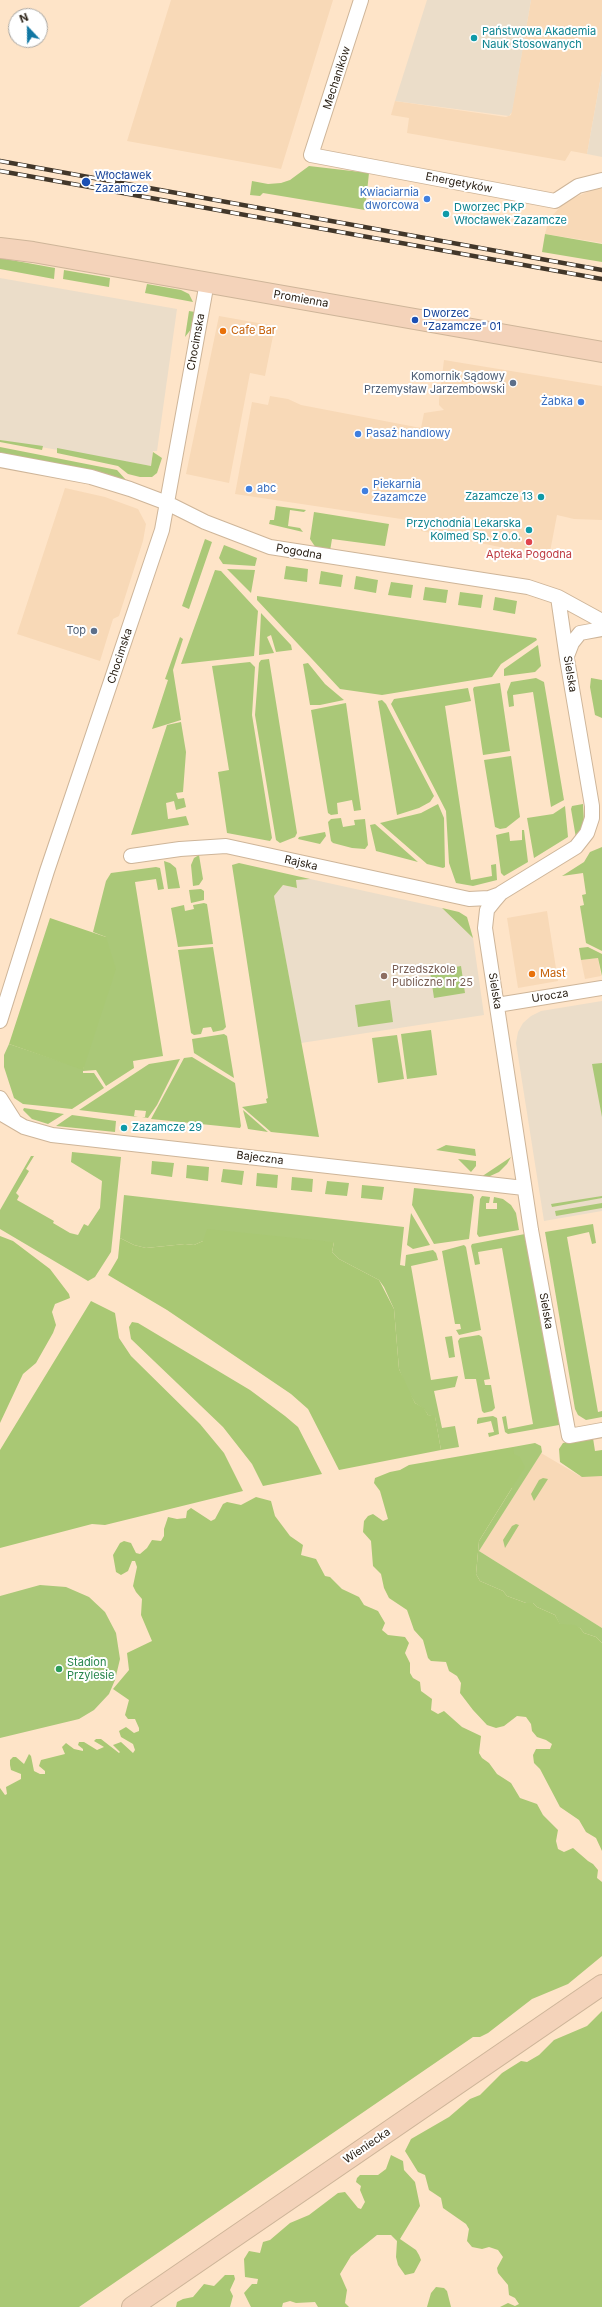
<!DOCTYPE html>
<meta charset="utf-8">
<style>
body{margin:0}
#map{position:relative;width:602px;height:2307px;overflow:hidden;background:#fee4c8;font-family:Inter,sans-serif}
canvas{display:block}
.north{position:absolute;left:8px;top:8px;width:40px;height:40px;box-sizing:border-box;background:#fff;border:1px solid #aaa7a2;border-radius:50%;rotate:338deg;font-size:11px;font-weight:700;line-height:16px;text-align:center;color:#2b2217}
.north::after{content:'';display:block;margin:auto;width:14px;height:18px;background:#1077a3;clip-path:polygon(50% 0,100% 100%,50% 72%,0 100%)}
</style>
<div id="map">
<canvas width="602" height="2307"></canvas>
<div class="north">N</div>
</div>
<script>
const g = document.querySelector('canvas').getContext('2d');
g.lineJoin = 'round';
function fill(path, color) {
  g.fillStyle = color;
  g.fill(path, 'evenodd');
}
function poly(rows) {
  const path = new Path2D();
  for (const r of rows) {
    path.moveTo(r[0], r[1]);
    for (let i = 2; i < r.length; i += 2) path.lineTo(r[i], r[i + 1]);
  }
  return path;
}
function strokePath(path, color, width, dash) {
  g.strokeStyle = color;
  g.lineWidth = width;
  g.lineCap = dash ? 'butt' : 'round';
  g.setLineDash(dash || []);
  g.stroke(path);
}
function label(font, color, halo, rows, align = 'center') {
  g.font = font + ' Inter,sans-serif';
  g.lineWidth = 4;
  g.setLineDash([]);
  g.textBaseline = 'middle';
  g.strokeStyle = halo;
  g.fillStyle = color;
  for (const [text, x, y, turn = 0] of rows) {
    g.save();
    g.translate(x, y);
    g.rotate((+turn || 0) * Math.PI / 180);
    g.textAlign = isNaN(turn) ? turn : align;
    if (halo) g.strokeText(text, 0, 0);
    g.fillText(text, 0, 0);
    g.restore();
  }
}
fill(poly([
 [171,0,333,0,281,169,127,141],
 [531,0,602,0,602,70,587,154,571,151,565,161,407,133,409,118,391,115,395,101,506,117,511,115],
 [596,188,602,189,602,243,545,234,549,219,565,202],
 [219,316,275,326,265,376,250,373,229,483,186,474],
 [444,360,602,386,602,520,574,519,557,515,549,557,421,531,421,529,407,526,408,520,235,494,252,402,268,405,270,396,288,399,301,405,421,428,424,413,444,410,439,405,439,400],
 [65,488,105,497,138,509,146,524,143,541,119,616,113,619,100,661,17,634],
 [547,911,558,981,518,988,507,918],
 [598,958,601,976,585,979,581,960],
 [541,1453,580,1476,602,1476,602,1628,479,1551]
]), '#f8d9b7');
fill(poly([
 [427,0,531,0,512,112,509,116,395,101],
 [602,70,602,157,587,154],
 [0,278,177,309,157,451,153,451,151,466,0,440],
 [310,879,442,908,473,938,484,1015,301,1043,274,896,283,885,297,888,296,880],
 [602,1001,602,1211,544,1221,516,1043,518,1032,523,1023,531,1016,541,1011]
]), '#ebddc9');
fill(poly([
 [309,166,369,173,365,210,263,193,260,196,250,195,252,181,268,184,281,183,290,180],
 [545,234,602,244,602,262,542,252],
 [0,258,55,268,54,279,0,269],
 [64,270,110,278,109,287,63,279],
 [147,284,181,290,189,294,193,302,145,293],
 [189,311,195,312,192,328,185,337],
 [0,440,43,446,42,450,0,442],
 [0,447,117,470,126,480,72,467,0,453],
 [57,448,151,466,153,452,162,458,157,473,152,477,140,477,128,474,118,466,57,453],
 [276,506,306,510,304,512,290,510,288,526,300,528,303,532,269,524,270,520,274,520],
 [314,512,389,524,385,546,332,539,330,551,316,548,310,539],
 [205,539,212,542,189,609,182,606],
 [224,545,257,558,255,566,223,564,219,558],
 [286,566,308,569,307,582,284,579],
 [227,569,255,570,251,593],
 [215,570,221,571,258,611,254,656,181,664],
 [321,571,343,575,341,587,319,584],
 [356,576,378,580,376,593,354,589],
 [391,582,413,585,411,598,388,595],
 [425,587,448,590,446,603,423,600],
 [460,592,483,595,481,608,458,605],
 [257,596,536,638,537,640,501,664,492,677,382,695,340,689,257,600],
 [495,597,517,601,515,614,493,610],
 [261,613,291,645,292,650,276,652,271,635,267,637,274,653,259,655],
 [180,637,183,639,173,670,181,720,152,729,168,680,165,679],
 [538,645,541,666,535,672,504,676,504,669],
 [269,659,297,833,295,837,280,843,276,840,255,715,259,663,261,660],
 [250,662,255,667,252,715,272,838,270,841,227,833,218,772,229,770,212,666],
 [308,663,325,684,344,700,320,705,310,705,303,664],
 [536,678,544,682,564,800,551,807,533,692,513,695,514,706,509,707,507,692,511,682],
 [591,678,602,680,602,718,595,715,590,687],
 [500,683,510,751,483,755,473,689,474,687],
 [468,688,471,701,445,706,471,880,492,876,491,865,496,864,497,880,473,886,456,883,449,863,446,811,391,704,394,699],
 [382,700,386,704,434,796,430,802,419,808,397,815,378,701],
 [346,703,361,810,354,811,352,800,337,803,338,814,331,815,328,813,311,710],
 [181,722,186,752,183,792,176,793,178,799,184,798,186,807,176,810,174,801,166,803,168,819,186,816,189,825,131,835,167,725],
 [511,756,520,817,506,828,500,829,495,827,484,760],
 [438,804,444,818,445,867,443,868,427,864,380,823,421,813],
 [583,804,584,822,576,838,571,809,572,806],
 [565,806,568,837,534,858,527,818,553,814],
 [341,818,343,827,355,825,354,820,365,819,368,845,365,849,352,848,333,843,331,841,328,822,331,819],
 [375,824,418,862,376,851,370,825],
 [522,830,524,830,528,862,504,876,501,873,496,835,509,832,510,841,522,840],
 [325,832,326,836,320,844,298,839,299,837],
 [602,847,602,951,586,943,580,906,584,905,582,895,586,894,583,873,562,876,584,862,590,852],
 [199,855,203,879,199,885,193,886,191,865,194,858],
 [164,861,170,863,176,868,180,888,168,889],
 [239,863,310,879,296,880,297,888,283,885,274,896,319,1137,271,1132,242,1107,267,1103,266,1099,268,1098,232,865],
 [156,867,160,868,164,889,158,890,156,879,135,882,163,1056,133,1061,134,1068,106,1086,96,1070,83,1071,83,1073,94,1073,104,1088,72,1109,23,1104,14,1098,4,1067,4,1055,9,1044,83,1069,106,937,93,932,106,881,111,873],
 [201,889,204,891,204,900,191,903,189,890],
 [204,903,207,904,213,944,178,947,171,908,184,905,185,911,194,909,193,905],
 [442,908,459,912,467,917,473,938],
 [213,947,226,1027,223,1030,213,1032,211,1027,203,1028,201,1034,194,1035,191,1033,178,950],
 [588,947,602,954,602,976,598,958,581,960,579,948],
 [461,966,465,993,434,998,430,971],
 [390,1000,393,1022,358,1027,355,1005],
 [431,1030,437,1075,407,1079,401,1034],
 [224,1034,227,1036,234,1078,194,1053,192,1039],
 [397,1035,404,1079,378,1083,372,1038],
 [192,1057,235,1083,241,1126,240,1128,151,1119,184,1058],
 [180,1059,157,1105,148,1118,142,1117,145,1117,146,1111,135,1110,134,1116,138,1117,79,1110,149,1064],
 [602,1063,602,1117,592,1064],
 [24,1108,64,1114,48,1124,32,1119,23,1110],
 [243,1110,268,1132,248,1129],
 [72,1115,116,1121,115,1132,56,1126],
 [446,1145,475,1149,476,1156,436,1150],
 [72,1152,121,1157,111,1252,95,1277,88,1281,0,1229,0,1210,31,1156,34,1156,26,1169,29,1171,16,1193,19,1196,17,1200,54,1221,53,1223,70,1233,78,1235,84,1224,88,1226,100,1208,102,1181,71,1162],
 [511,1157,507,1164,499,1172,488,1177,481,1177],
 [458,1159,476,1161,476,1166,471,1172],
 [152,1161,174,1163,172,1177,151,1174],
 [187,1165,209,1167,208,1181,186,1178],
 [223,1169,244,1171,242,1185,221,1182],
 [257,1173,278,1175,277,1188,256,1186],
 [292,1177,313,1179,312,1192,291,1190],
 [327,1181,349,1183,347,1196,325,1194],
 [362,1185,384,1187,382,1200,361,1198],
 [414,1188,472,1194,474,1197,469,1239,434,1244,412,1205],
 [124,1195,404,1227,400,1265,405,1266,406,1255,433,1250,436,1253,438,1260,411,1266,431,1380,458,1376,455,1387,434,1391,442,1428,455,1426,459,1447,441,1450,435,1417,428,1415,424,1409,415,1403,406,1387,399,1369,394,1309,384,1287,379,1280,339,1259,332,1252,334,1242,203,1241,194,1245,185,1244,146,1248,134,1245,120,1238],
 [482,1196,490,1197,489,1203,486,1203,486,1209,497,1209,497,1203,493,1203,494,1197,503,1199,511,1205,516,1213,519,1230,479,1237,477,1234,480,1199],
 [602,1196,602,1198,552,1207,551,1204],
 [602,1203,602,1208,556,1216,555,1211],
 [411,1213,430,1245,413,1249,407,1245],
 [593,1224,596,1243,592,1244,589,1232,567,1237,598,1412,602,1411,602,1417,586,1420,578,1415,575,1409,545,1232],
 [525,1234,559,1423,559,1425,508,1434,505,1432,502,1417,506,1416,508,1429,533,1424,502,1248,478,1252,480,1264,475,1265,471,1246,472,1244],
 [464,1245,466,1247,481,1330,459,1335,456,1330,461,1329,460,1324,455,1324,442,1251],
 [479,1335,482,1337,490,1379,484,1380,485,1385,491,1385,495,1408,492,1411,484,1413,482,1411,476,1379,465,1379,458,1341,460,1338],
 [452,1336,455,1357,449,1358,445,1337],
 [493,1416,497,1418,499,1434,489,1437,488,1433,494,1432,491,1421,477,1424,477,1421,478,1418],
 [535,1443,541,1446,542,1452,479,1551,602,1628,602,1643,596,1637,584,1633,580,1628,560,1625,555,1615,537,1607,533,1603,526,1603,507,1596,503,1591,480,1581,476,1574,479,1541,512,1488,513,1447],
 [543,1478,548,1479,534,1501,531,1494,539,1480],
 [516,1524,519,1525,505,1548,503,1540,512,1526],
 [40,1585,66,1587,89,1597,105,1612,116,1633,120,1659,115,1680,109,1694,94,1710,79,1719,0,1738,0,1596]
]), '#aac878');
fill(poly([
 [50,918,106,937,116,969,83,1070,9,1044],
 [207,1229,334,1242,332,1252,339,1259,379,1280,394,1309,399,1369,415,1403,424,1408,428,1415,435,1416,441,1450,339,1470,308,1409,291,1394,167,1310,108,1275,118,1258,120,1238,134,1245,146,1248,185,1244,194,1245,203,1241],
 [0,1236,13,1241,50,1269,69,1294,70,1298,55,1304,52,1312,56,1325,53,1333,36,1363,23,1374,0,1423],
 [91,1301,115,1313,119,1338,131,1356,200,1424,224,1453,243,1491,105,1525,92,1524,0,1548,0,1450],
 [132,1322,138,1323,250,1390,285,1416,298,1427,322,1474,263,1486,252,1464,223,1427,131,1339,129,1327],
 [593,1438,595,1451,602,1450,602,1476,582,1477,560,1462,559,1449,563,1443],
 [513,1447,514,1454,520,1457,525,1467,479,1541,476,1574,480,1581,503,1591,507,1596,526,1603,533,1603,537,1607,555,1615,560,1624,575,1625,580,1628,584,1633,596,1637,602,1643,602,1851,596,1838,586,1832,579,1820,560,1807,540,1769,534,1763,533,1755,536,1749,550,1749,552,1744,546,1740,537,1737,532,1731,531,1724,526,1717,517,1716,504,1726,496,1728,487,1725,473,1710,460,1693,461,1683,457,1676,449,1671,446,1662,431,1661,428,1658,423,1640,414,1630,407,1610,389,1598,384,1588,381,1574,373,1566,371,1541,363,1532,364,1521,368,1516,373,1514,383,1521,388,1519,380,1491,374,1483,375,1478,390,1472,400,1470,409,1465],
 [256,1497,271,1501,275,1516,290,1536,303,1545,301,1555,316,1559,325,1576,330,1577,342,1589,359,1597,364,1605,378,1611,385,1623,382,1630,388,1635,405,1637,409,1643,405,1653,410,1663,410,1673,413,1678,420,1682,421,1691,432,1699,431,1710,438,1714,444,1711,462,1727,481,1736,479,1753,482,1758,489,1763,497,1774,511,1783,520,1798,537,1804,543,1815,558,1830,556,1841,558,1849,564,1852,573,1848,588,1861,593,1864,598,1870,597,1878,602,1882,602,1956,568,1984,532,1999,488,2033,480,2037,473,2037,79,2307,0,2307,0,1788,5,1795,7,1794,6,1787,21,1779,21,1774,11,1770,10,1765,10,1760,13,1757,16,1757,24,1764,29,1754,31,1756,34,1771,40,1774,45,1774,45,1771,39,1766,41,1760,65,1754,62,1747,66,1743,74,1749,83,1751,83,1749,78,1745,79,1742,84,1742,97,1750,104,1747,94,1741,96,1739,101,1739,119,1753,120,1752,113,1745,121,1742,133,1753,135,1750,133,1744,121,1737,119,1731,126,1727,134,1733,139,1731,139,1728,135,1719,128,1719,125,1715,129,1700,113,1689,129,1670,127,1653,152,1641,141,1615,142,1599,136,1592,133,1586,137,1567,135,1561,132,1561,128,1571,121,1575,116,1572,113,1555,120,1543,124,1541,131,1543,136,1553,140,1554,147,1548,152,1540,161,1541,164,1536,164,1529,168,1517,177,1519,186,1518,187,1511,191,1508,211,1521,215,1519,223,1504,227,1502,241,1505],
 [602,2011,602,2307,500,2307,508,2303,515,2306,519,2304,515,2298,509,2295,508,2285,498,2273,497,2268,503,2257,498,2250,489,2247,482,2249,472,2247,467,2241,469,2229,466,2224,443,2208,441,2198,429,2190,425,2175,418,2172,405,2151,411,2139,449,2117,470,2099,480,2095,502,2073,521,2061,527,2062,539,2055,554,2040,587,2026],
 [391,2155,403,2161,404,2170,415,2182,420,2206,400,2239,416,2250,419,2255,421,2260,414,2273,405,2275,398,2265,396,2257,397,2241,391,2235,377,2235,351,2256,340,2274,347,2290,345,2303,349,2307,318,2307,315,2302,296,2303,290,2301,283,2303,282,2307,251,2307,244,2293,252,2284,257,2284,258,2279,245,2277,244,2259,249,2251,260,2253,263,2242,270,2240,290,2223,309,2215,338,2193,345,2192,358,2208,361,2209,365,2202,360,2190,361,2186,356,2182,357,2178,360,2175,378,2175,386,2169],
 [225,2275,234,2275,235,2279,230,2290,233,2296,230,2307,176,2307,177,2302,183,2299,193,2297,204,2284,214,2286],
 [436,2287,444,2288,447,2291,451,2307,427,2307,431,2293]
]), '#a9c874');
const street = poly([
 [361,0,311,155,555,201,578,186,602,180],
 [0,460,91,477,130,489,167,503,205,522,270,547,528,587,558,597,602,621],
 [558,597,567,659,592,806,592,818,587,833,576,847,501,893,495,900,487,910,485,928,531,1230,569,1436,602,1430],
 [567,656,572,643,580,633,602,629],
 [131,856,180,849,226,846,469,899,489,898,500,894],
 [497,1005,602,988],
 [0,1021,47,871,162,530,207,282],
 [0,1098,14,1120],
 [0,1113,24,1127,52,1135,524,1188]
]);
const secondary = poly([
 [0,248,33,252,602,352],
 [132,2307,602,1985]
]);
strokePath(street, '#ceb599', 16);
strokePath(secondary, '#ceb599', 22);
strokePath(street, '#fff', 14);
strokePath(secondary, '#f4d3ba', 20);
const rail = poly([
 [0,161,602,270],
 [0,171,602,279]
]);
strokePath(rail, '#42372a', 4.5);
strokePath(rail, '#fff', 3, [9]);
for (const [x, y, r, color] of [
 [474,38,4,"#0f9aa8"],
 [86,182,5,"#1a4fb4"],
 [427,199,4,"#3f7fe0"],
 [446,214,4,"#0f9aa8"],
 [415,320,4,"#1a4fb4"],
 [223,331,4,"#e8710a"],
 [513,383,4,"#5c6f8a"],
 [581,402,4,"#3f7fe0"],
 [358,434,4,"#3f7fe0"],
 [249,489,4,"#3f7fe0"],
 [365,491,4,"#3f7fe0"],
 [541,497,4,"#0f9aa8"],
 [529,530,4,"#0f9aa8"],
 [529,542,4,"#e0444e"],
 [94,631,4,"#5c6f8a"],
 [532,974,4,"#e8710a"],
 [384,976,4,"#8d6e63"],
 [124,1128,4,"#0f9aa8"],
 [59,1669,4,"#2e9e5b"]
]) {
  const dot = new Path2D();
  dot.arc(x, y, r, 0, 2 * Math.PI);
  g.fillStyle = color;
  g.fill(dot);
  strokePath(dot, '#fff', 1.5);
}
label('11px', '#0d838f', '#fff', [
 ["Państwowa Akademia",482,32],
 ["Nauk Stosowanych",482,45],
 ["Dworzec PKP",454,208],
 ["Włocławek Zazamcze",454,221],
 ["Zazamcze 13",533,497,"right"],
 ["Przychodnia Lekarska",521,524,"right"],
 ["Kolmed Sp. z o.o.",521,537,"right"],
 ["Zazamcze 29",132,1128]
], 'left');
label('11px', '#2b2217', '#fff', [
 ["Mechaników",337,78,-72],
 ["Energetyków",459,183,11],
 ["Promienna",301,299,10],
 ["Chocimska",196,342,-80],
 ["Pogodna",299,552,10],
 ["Chocimska",120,656,-72],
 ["Sielska",570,674,81],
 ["Rajska",301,863,13],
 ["Sielska",495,991,81],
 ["Urocza",550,996,-9],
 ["Bajeczna",260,1158,7],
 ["Sielska",546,1311,80],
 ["Wieniecka",367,2146,-34]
]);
label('11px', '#164399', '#fff', [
 ["Włocławek",95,176],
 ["Zazamcze",95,189],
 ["Dworzec",423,314],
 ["\"Zazamcze\" 01",423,327]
], 'left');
label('11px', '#366cbe', '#fff', [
 ["Kwiaciarnia",419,193,"right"],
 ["dworcowa",419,206,"right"],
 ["Żabka",573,402,"right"],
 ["Pasaż handlowy",366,434],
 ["Piekarnia",373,485],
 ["Zazamcze",373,498],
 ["abc",257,489]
], 'left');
label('11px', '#c56008', '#fff', [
 ["Cafe Bar",231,331],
 ["Mast",540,974]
], 'left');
label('11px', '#4e5e75', '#fff', [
 ["Komornik Sądowy",505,377],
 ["Przemysław Jarzembowski",505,390],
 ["Top",86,631]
], 'right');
label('11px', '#be3a42', '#fff', [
 ["Apteka Pogodna",529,555]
]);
label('11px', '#785e54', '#fff', [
 ["Przedszkole",392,970],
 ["Publiczne nr 25",392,983]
], 'left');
label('11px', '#27864d', '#fff', [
 ["Stadion",67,1663],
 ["Przylesie",67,1676]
], 'left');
</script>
